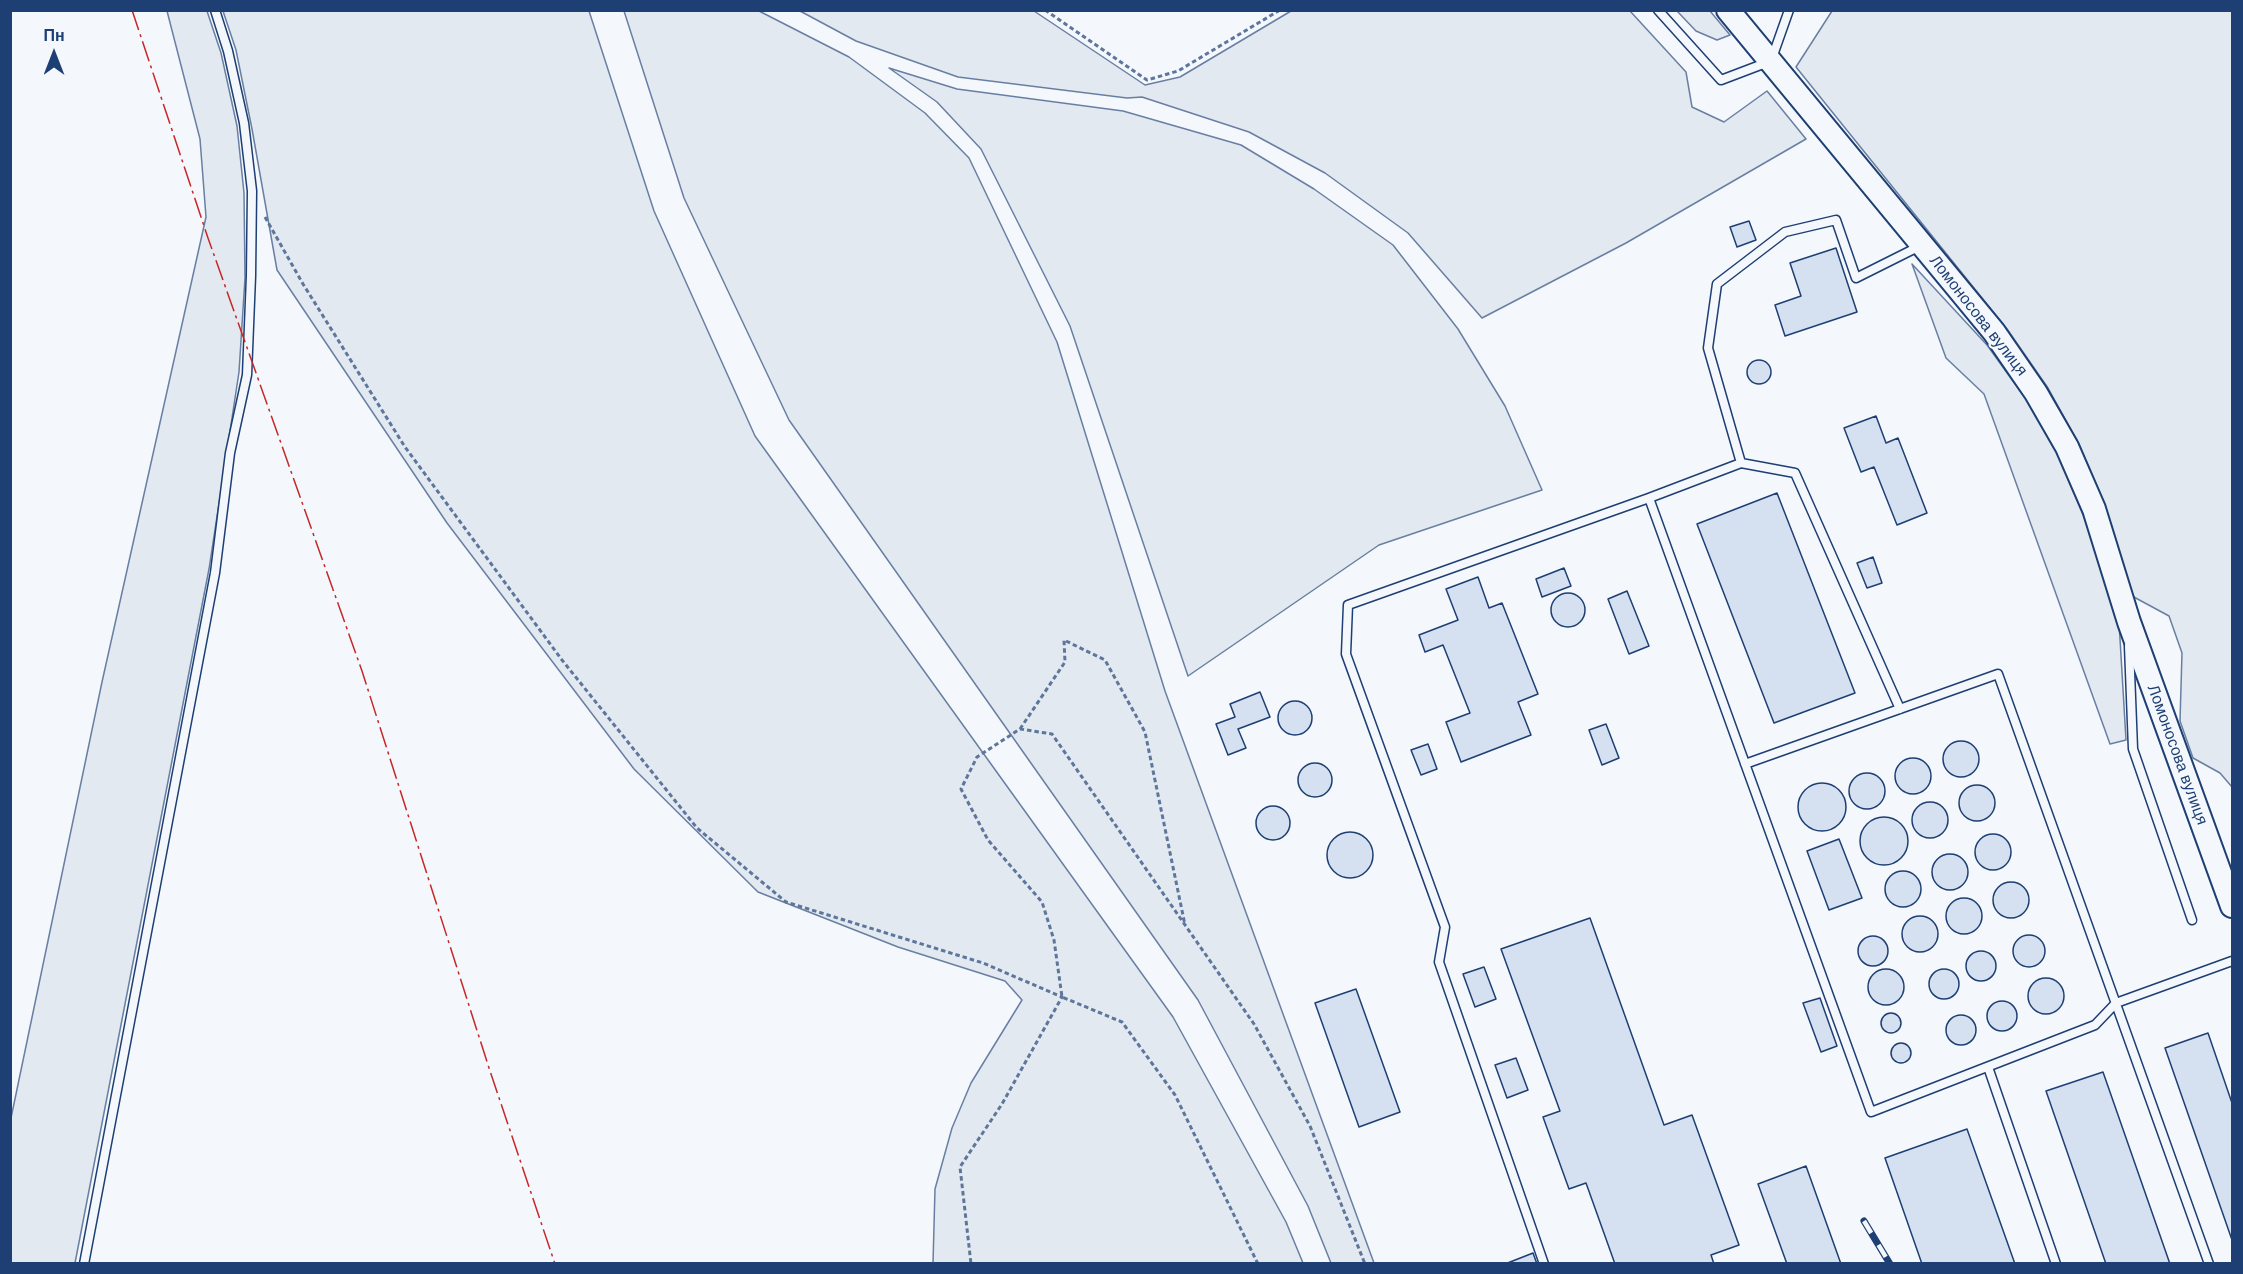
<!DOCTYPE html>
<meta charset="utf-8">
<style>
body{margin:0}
#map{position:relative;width:2243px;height:1274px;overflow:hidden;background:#f4f7fb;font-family:Helvetica,sans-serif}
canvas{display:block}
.frame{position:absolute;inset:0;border:12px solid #1d3f73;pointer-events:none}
.north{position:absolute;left:24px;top:24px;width:60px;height:60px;-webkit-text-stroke:4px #f4f7fb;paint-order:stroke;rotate:0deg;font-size:16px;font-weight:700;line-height:24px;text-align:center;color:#1d3f73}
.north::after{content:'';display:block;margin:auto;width:21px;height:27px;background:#1d3f73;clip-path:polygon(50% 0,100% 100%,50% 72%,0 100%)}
</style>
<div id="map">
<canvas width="2243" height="1274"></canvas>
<div class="frame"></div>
<div class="north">Пн</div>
</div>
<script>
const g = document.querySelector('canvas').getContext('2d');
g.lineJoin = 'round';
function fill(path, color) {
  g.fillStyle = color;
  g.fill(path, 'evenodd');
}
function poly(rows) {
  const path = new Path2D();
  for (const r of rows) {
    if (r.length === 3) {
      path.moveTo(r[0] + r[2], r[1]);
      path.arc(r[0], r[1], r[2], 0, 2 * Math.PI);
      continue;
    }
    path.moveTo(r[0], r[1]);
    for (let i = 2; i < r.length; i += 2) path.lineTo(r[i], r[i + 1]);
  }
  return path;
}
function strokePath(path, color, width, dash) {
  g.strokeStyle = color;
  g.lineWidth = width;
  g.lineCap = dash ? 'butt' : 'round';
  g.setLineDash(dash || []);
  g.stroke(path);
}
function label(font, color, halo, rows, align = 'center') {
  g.font = font + ' Helvetica,sans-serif';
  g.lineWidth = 4.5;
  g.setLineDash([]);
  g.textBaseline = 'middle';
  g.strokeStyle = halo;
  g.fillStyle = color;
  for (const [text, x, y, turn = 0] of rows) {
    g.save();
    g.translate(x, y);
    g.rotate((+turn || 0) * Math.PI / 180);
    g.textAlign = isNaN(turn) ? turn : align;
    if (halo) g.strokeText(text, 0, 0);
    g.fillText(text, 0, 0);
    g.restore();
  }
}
const green = poly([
 [167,11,207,11,221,53,237,126,244,193,245,278,239,372,209,569,75,1263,11,1264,11,1118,102,682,206,217,200,139,167,11],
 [223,11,589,11,654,211,755,436,1173,1017,1286,1222,1303,1263,933,1263,935,1189,952,1128,971,1083,1022,1000,1005,981,898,947,758,892,634,769,447,523,277,270,252,129,236,50,223,11],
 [624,11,759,11,849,57,925,113,969,158,1057,342,1165,691,1374,1263,1331,1263,1308,1206,1198,1000,789,420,684,198,624,11],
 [800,11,1034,11,1145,85,1180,77,1291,11,1630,11,1686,72,1692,107,1724,122,1767,91,1806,139,1626,243,1482,318,1408,233,1325,173,1249,132,1142,97,1127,98,958,77,856,41,800,11],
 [1677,11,1710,11,1730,35,1717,40,1696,31,1677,11],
 [1832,11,2232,11,2232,787,2220,773,2193,758,2180,721,2182,653,2169,616,2132,596,2105,506,2079,444,2048,388,2007,329,1796,67,1832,11],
 [889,68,957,89,1123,111,1241,145,1314,189,1393,245,1458,329,1505,406,1542,490,1379,545,1188,676,1070,326,981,149,937,102,889,68],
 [1912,264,1987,345,2033,409,2058,455,2084,517,2119,622,2126,740,2110,744,1984,394,1946,358,1912,264]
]);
fill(green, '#e3e9f0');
strokePath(green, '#687fa3', 1.5);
const building = poly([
 [1749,221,1756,240,1737,247,1730,227,1749,221],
 [1836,248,1857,312,1785,336,1775,305,1801,296,1790,263,1836,248],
 [1759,372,12],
 [1876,416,1886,443,1898,438,1927,513,1897,525,1874,467,1861,472,1844,428,1876,416],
 [1777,493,1855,693,1774,723,1697,524,1777,493],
 [1873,557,1882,583,1867,588,1857,563,1873,557],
 [1564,568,1571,586,1542,597,1536,579,1564,568],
 [1478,577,1489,608,1502,603,1538,694,1518,702,1531,735,1461,762,1446,722,1470,713,1443,645,1425,652,1419,635,1458,620,1446,589,1478,577],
 [1627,591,1649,646,1629,654,1608,599,1627,591],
 [1568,610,17],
 [1260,692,1270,717,1238,729,1246,748,1228,755,1216,724,1235,717,1230,704,1260,692],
 [1295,718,17],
 [1606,724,1619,758,1602,765,1589,730,1606,724],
 [1961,759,18],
 [1428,744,1437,769,1421,775,1411,750,1428,744],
 [1913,776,18],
 [1315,780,17],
 [1867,791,18],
 [1822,807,24],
 [1977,803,18],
 [1930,820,18],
 [1273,823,17],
 [1884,841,24],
 [1350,855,23],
 [1993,852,18],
 [1839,839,1862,898,1829,910,1807,851,1839,839],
 [1950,872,18],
 [1903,889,18],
 [2011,900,18],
 [1964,916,18],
 [1920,934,18],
 [1590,918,1664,1125,1692,1115,1739,1245,1711,1255,1714,1264,1615,1264,1586,1183,1569,1189,1543,1117,1560,1111,1501,949,1590,918],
 [2029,951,16],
 [1873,951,15],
 [1981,966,15],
 [1484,967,1496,999,1475,1007,1463,974,1484,967],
 [1944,984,15],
 [1886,987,18],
 [2046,996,18],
 [1356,989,1400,1112,1359,1127,1315,1003,1356,989],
 [1820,998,1837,1046,1821,1052,1803,1003,1820,998],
 [2002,1016,15],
 [1891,1023,10],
 [1961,1030,15],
 [2208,1033,2232,1103,2232,1240,2165,1048,2208,1033],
 [1901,1053,10],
 [1516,1058,1528,1090,1507,1098,1495,1065,1516,1058],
 [2103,1072,2170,1264,2106,1264,2046,1091,2103,1072],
 [1967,1129,2015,1264,1922,1264,1885,1158,1967,1129],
 [1806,1166,1841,1264,1787,1264,1758,1184,1806,1166],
 [1533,1253,1537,1264,1505,1264,1533,1253]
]);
fill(building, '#d5e0f0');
strokePath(building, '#1d3f73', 1.5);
const lane = poly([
 [1658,10,1721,80,1771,61,1789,10],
 [1741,463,1708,348,1717,284,1785,232,1836,220,1856,278,1920,246],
 [2129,646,2133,749,2192,920],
 [1900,709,1795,473,1741,463,1649,498,1871,1112,2095,1025,2116,1003,2232,961],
 [1745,764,1998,674,2209,1264],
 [1988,1067,2056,1264],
 [84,1264,215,573,230,453,247,375,251,276,252,191,244,123,228,51,215,10],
 [1544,1264,1439,962,1445,927,1346,654,1348,605,1649,498]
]);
const secondary = poly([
 [1728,10,1994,332,2036,393,2067,447,2094,509,2129,622,2232,906]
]);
strokePath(lane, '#1d3f73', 11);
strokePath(secondary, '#1d3f73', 26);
strokePath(poly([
 [1045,10,1147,80,1178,71,1280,10],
 [265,217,303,284,405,447,562,660,697,828,786,902,983,963,1062,997,1002,1104,960,1167,971,1264],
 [1020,729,1065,662,1064,640,1105,660,1145,732,1185,925],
 [1258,1264,1175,1095,1122,1022,1062,997,1054,940,1042,902,988,840,961,789,977,757,1020,729,1052,734,1254,1024,1310,1126,1365,1264]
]), '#5e769c', 3, [4.5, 3]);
strokePath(lane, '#f4f7fb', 8);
strokePath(secondary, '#f4f7fb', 22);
const rail = poly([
 [1864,1221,1890,1264]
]);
strokePath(rail, '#1d3f73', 7);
strokePath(rail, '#f4f7fb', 4.5, [14]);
strokePath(poly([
 [132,10,208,238,362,671,489,1068,555,1264]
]), '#c62828', 1.5, [21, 4.5, 3, 4.5]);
label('16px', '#1d3f73', '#f4f7fb', [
 ["Ломоносова вулиця",1978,316,52],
 ["Ломоносова вулиця",2177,755,70]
]);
</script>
